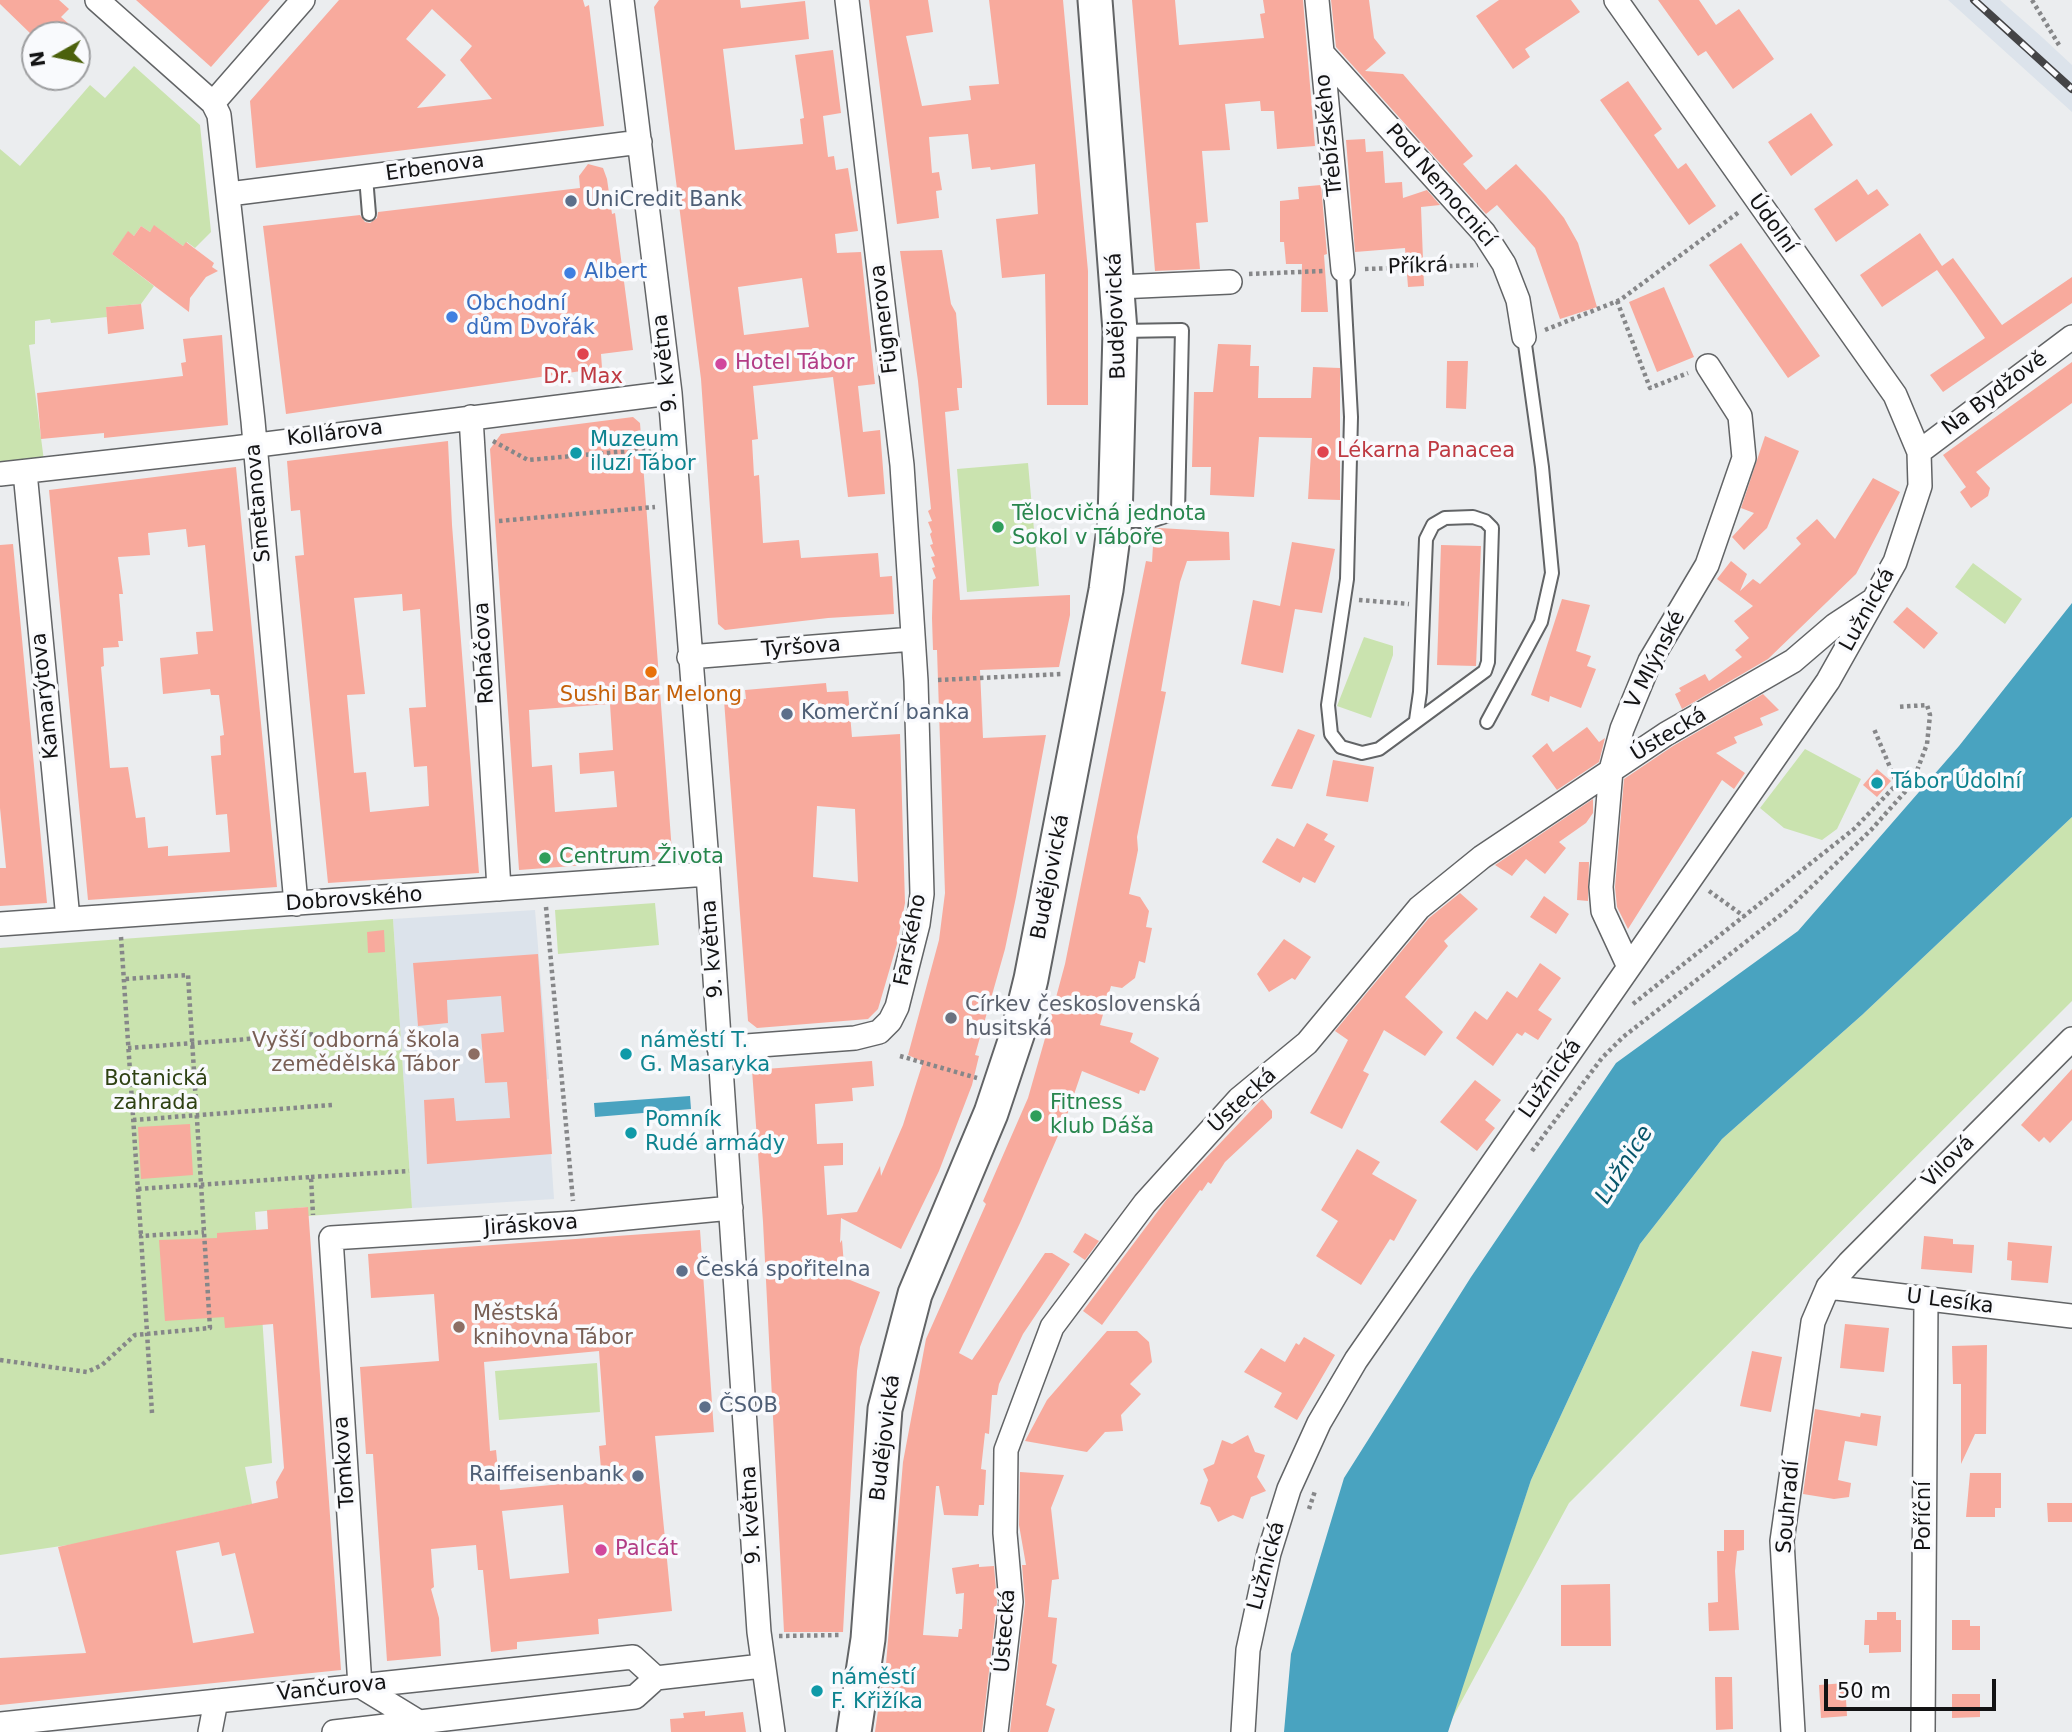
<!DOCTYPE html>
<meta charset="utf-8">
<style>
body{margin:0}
#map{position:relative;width:2072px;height:1732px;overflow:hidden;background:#ebedef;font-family:"DejaVu Sans",sans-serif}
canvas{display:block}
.north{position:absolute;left:21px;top:21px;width:70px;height:70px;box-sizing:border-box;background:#f9fafd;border:2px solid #9d9ea0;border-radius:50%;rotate:261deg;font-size:19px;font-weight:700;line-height:28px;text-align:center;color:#131314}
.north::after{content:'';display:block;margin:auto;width:24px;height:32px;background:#4c610c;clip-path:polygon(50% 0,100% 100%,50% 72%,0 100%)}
.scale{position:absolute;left:1824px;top:1679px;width:172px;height:32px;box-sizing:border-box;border:4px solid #131314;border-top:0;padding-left:9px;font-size:21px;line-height:24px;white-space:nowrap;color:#131314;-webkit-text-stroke:5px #f9fafd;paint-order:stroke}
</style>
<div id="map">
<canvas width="2072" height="1732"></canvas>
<div class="north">N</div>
<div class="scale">50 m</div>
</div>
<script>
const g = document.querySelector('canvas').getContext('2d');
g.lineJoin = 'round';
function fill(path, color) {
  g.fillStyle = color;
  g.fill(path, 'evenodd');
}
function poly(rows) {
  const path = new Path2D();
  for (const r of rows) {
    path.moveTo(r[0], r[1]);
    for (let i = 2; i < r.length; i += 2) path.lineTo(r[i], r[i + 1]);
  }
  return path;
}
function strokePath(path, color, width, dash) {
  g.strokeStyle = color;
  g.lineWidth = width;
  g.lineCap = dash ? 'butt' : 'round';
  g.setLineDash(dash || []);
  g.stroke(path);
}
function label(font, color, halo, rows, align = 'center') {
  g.font = font + ' "DejaVu Sans",sans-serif';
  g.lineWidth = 7;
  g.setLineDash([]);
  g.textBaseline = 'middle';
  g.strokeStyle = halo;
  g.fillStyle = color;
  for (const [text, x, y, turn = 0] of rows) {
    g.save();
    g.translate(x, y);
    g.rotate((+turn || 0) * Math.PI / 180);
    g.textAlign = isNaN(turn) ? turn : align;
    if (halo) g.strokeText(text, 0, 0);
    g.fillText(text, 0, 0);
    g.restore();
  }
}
fill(poly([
 [1948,0,2000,0,2043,38,2072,65,2072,112],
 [535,910,549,1079,546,1080,554,1199,412,1208,393,919]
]), '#dce3eb');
fill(poly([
 [134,66,200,125,211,232,195,248,187,242,183,246,155,226,150,232,141,226,134,236,128,232,112,254,154,286,141,304,106,307,107,317,51,323,50,319,35,321,35,344,29,345,44,461,0,467,0,149,20,166,90,85,105,98],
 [1028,463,1039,586,967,592,957,469],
 [1973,563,2022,599,2005,624,1955,587],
 [1364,637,1393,646,1393,655,1371,718,1337,706],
 [1805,749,1861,779,1837,829,1822,840,1784,828,1760,808],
 [2072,817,2072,1001,1569,1503,1448,1726,1531,1480,1640,1244,1722,1139,1862,1015],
 [655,903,659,945,558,954,555,910],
 [393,919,412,1208,308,1216,307,1207,255,1212,272,1463,245,1467,252,1504,75,1544,0,1555,0,948],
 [597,1363,600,1412,499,1420,495,1371]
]), '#cae3af');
fill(poly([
 [2072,603,2072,817,1862,1015,1722,1139,1640,1244,1531,1480,1448,1732,1284,1732,1291,1654,1344,1478,1471,1277,1616,1063,1798,931,1959,746],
 [690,1096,691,1109,595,1117,594,1103]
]), '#49a3c0');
fill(poly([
 [0,0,59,0,69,9,61,17,69,24,59,35,32,35,0,4],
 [136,0,270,0,211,67],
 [339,0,583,0,585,7,589,5,604,126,256,168,250,101],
 [432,9,472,46,460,60,492,99,417,108,446,75,406,39],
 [659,0,740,0,741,8,805,1,809,39,723,49,735,150,803,144,800,119,804,118,795,55,833,50,841,113,823,116,828,157,834,156,836,170,848,168,858,231,835,234,837,253,861,252,875,384,858,386,863,432,880,430,885,494,848,497,833,377,753,386,758,439,752,440,754,476,759,475,763,543,799,540,801,558,878,553,880,577,892,576,894,614,828,618,725,630,718,624,701,379,654,7],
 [802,278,809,327,744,335,738,287],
 [869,0,928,0,933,32,906,36,922,106,971,100,969,86,999,84,989,0,1063,0,1088,271,1088,405,1047,405,1045,274,1002,278,996,219,1038,214,1035,164,991,170,990,167,972,169,968,134,929,137,932,173,939,172,942,190,936,191,939,218,897,224],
 [1132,0,1175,0,1179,45,1264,38,1260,14,1265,13,1263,0,1303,0,1315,146,1277,149,1274,111,1261,111,1260,101,1225,104,1230,150,1202,151,1208,222,1196,223,1200,269,1155,271],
 [1331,0,1369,0,1374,38,1386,53,1365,71,1403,74,1473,156,1463,164,1486,190,1516,164,1546,196,1564,218,1578,243,1597,307,1560,319,1535,248,1497,205,1486,214,1336,47],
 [1499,0,1571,0,1580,12,1525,49,1530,57,1513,69,1476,16],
 [1658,0,1699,0,1716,25,1739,9,1774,59,1733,89,1706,51,1698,56],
 [1628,81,1662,129,1654,135,1678,169,1686,163,1716,206,1689,225,1600,100],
 [1811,113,1833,145,1791,176,1768,142],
 [1365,139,1366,152,1383,151,1385,183,1402,182,1403,198,1427,190,1440,205,1421,207,1424,286,1408,287,1405,248,1355,252,1346,140],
 [588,164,603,168,607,179,612,214,615,213,633,350,601,354,602,368,286,414,263,226,360,215,365,222,370,223,377,218,378,212,580,188,579,176],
 [1857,179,1868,195,1877,189,1889,205,1836,242,1814,209],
 [1321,185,1327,254,1324,255,1328,312,1301,312,1302,264,1286,264,1284,242,1280,242,1280,201,1299,199,1298,187],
 [154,225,183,246,186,242,214,263,212,267,218,271,206,277,190,298,189,312,112,254,128,231,134,236,141,226,150,232],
 [1920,233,1942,266,1953,258,2002,325,2072,277,2072,303,1943,392,1930,375,1985,338,1955,295,1937,270,1882,307,1860,275],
 [1741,243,1820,356,1788,378,1709,265],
 [942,250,951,304,956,313,962,381,962,388,957,388,959,410,945,412,960,600,1070,595,1070,615,1059,667,980,670,983,738,1046,735,1016,897,1005,949,975,1055,979,1056,972,1085,939,1171,901,1249,841,1218,840,1243,842,1240,845,1278,880,1292,860,1347,857,1371,843,1632,784,1632,763,1222,752,1070,872,1061,874,1086,852,1088,853,1101,815,1104,817,1144,843,1143,843,1165,824,1166,827,1215,857,1212,880,1166,881,1176,903,1125,923,1062,908,1055,939,940,945,893,937,650,933,650,932,618,933,580,936,578,932,568,935,567,931,557,935,556,930,545,933,544,930,534,932,532,928,522,932,521,928,511,931,509,918,381,900,251],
 [1664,287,1694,357,1657,372,1629,302],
 [141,304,144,329,108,334,106,307],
 [222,335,228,425,104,438,104,433,41,439,37,393,183,376,181,363,186,362,183,339],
 [1218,344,1251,345,1250,366,1259,366,1258,398,1311,398,1313,367,1340,368,1340,500,1308,499,1312,438,1259,437,1254,497,1210,495,1211,467,1192,467,1194,392,1213,392],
 [1447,361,1468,361,1466,409,1446,408],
 [2072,362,2072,403,1976,472,1990,488,1988,496,1971,508,1960,492,1966,487,1943,455],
 [633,417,640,423,672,852,666,859,519,870,490,449,501,434],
 [610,704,613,750,579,753,580,774,614,771,617,807,555,812,552,765,532,767,529,710],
 [1765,436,1799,451,1767,528,1744,550,1732,537,1754,513,1741,508],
 [448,441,452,525,479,873,328,883,295,556,304,555,300,510,291,511,287,461],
 [402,594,403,611,420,609,426,707,409,708,414,767,427,766,429,806,370,812,366,772,354,773,347,695,365,694,354,598],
 [236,467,277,887,88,900,49,490],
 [186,529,188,547,205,545,213,631,196,632,198,654,160,658,163,694,210,689,211,695,219,695,224,735,220,736,221,755,211,756,216,815,227,814,230,852,168,856,168,846,148,848,145,817,136,818,128,767,110,768,101,667,104,666,103,648,119,647,118,641,123,641,119,594,123,594,118,557,150,555,148,533],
 [1873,478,1900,492,1856,574,1768,659,1682,709,1675,694,1681,691,1679,688,1705,674,1709,681,1742,657,1735,650,1749,638,1734,621,1753,606,1717,579,1731,561,1747,574,1740,591,1753,579,1760,584,1801,544,1796,538,1817,519,1835,539],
 [1159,528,1229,532,1230,560,1187,561,1180,582,1161,691,1166,692,1137,837,1138,850,1129,894,1140,897,1149,911,1146,927,1152,928,1145,963,1139,961,1135,978,1122,988,1111,986,1100,1025,1133,1033,1130,1042,1159,1058,1145,1091,1140,1090,1139,1094,1082,1071,1067,1115,1020,1223,959,1353,972,1360,1045,1253,1052,1253,1070,1264,1023,1334,999,1384,997,1395,992,1395,989,1434,985,1433,981,1469,986,1470,984,1505,979,1505,978,1516,944,1515,939,1486,936,1486,923,1635,958,1637,959,1629,962,1629,964,1593,956,1594,952,1568,979,1564,979,1567,994,1566,997,1602,982,1732,875,1732,883,1675,885,1676,903,1462,926,1339,986,1204,983,1201,1028,1098,1044,1042,1065,964,1146,561,1152,562,1154,529],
 [1292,542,1335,549,1322,613,1295,609,1283,673,1241,664,1253,600,1280,606],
 [13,544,47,903,0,906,0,868,6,868,0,808,0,545],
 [1441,545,1481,546,1476,666,1437,665],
 [1562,599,1590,605,1576,651,1591,656,1587,666,1596,669,1581,708,1550,696,1549,702,1531,695],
 [1907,607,1938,633,1924,649,1893,622],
 [826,683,827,692,848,691,852,737,900,734,905,903,897,944,878,1009,868,1019,757,1028,748,1021,724,700,746,699,745,690],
 [817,806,855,809,858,882,813,877],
 [1763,694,1779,710,1760,718,1763,725,1734,737,1737,743,1716,753,1745,773,1734,789,1722,780,1628,929,1617,907,1615,887,1624,779,1673,746],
 [1587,727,1599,742,1605,738,1599,762,1557,790,1532,756,1547,743,1553,752],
 [1298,729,1315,735,1292,789,1271,786],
 [1333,760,1374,767,1368,802,1326,796],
 [1877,769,1891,781,1877,797,1863,785],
 [1593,799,1593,813,1586,823,1559,842,1566,848,1545,874,1526,859,1512,876,1495,865],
 [1307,823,1328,834,1324,840,1335,846,1315,883,1303,877,1300,883,1262,862,1277,838,1294,847],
 [1579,862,1589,862,1588,901,1577,900],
 [1460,893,1478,909,1444,941,1448,946,1405,997,1443,1032,1425,1056,1384,1030,1363,1071,1369,1074,1342,1129,1310,1113,1348,1040,1335,1031,1429,918],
 [1544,896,1569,914,1556,934,1530,917],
 [384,930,385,952,368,953,367,932],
 [1284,939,1311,957,1295,980,1292,978,1269,992,1257,974],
 [538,954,552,1154,427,1164,424,1100,454,1098,456,1121,510,1118,507,1082,485,1083,481,1034,504,1032,501,996,447,1000,448,1023,418,1026,413,963],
 [1540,963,1561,978,1538,1010,1552,1019,1538,1040,1525,1032,1522,1036,1517,1033,1493,1066,1456,1038,1475,1011,1487,1020,1507,991,1517,998],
 [2072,1069,2072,1120,2050,1143,2044,1137,2039,1142,2021,1125],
 [1475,1080,1501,1100,1485,1120,1495,1128,1477,1151,1440,1122],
 [1262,1099,1272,1111,1272,1118,1225,1162,1211,1184,1208,1182,1202,1191,1200,1190,1102,1325,1083,1311,1167,1199],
 [190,1124,193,1175,141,1179,138,1127],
 [1357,1149,1380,1162,1372,1174,1417,1200,1394,1241,1390,1239,1361,1285,1316,1256,1338,1221,1321,1210],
 [308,1207,341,1670,0,1705,0,1658,86,1653,58,1547,278,1498,276,1482,284,1468,273,1324,225,1328,224,1317,165,1321,159,1240,217,1238,217,1233,268,1229,267,1210],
 [219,1542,222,1556,235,1553,254,1633,193,1643,176,1551],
 [700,1230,714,1432,655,1436,672,1611,598,1619,599,1634,517,1642,517,1649,491,1652,483,1570,478,1570,476,1545,431,1549,434,1587,431,1589,439,1618,441,1656,387,1661,373,1454,366,1454,360,1367,439,1361,434,1294,371,1298,368,1254],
 [599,1351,606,1445,599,1446,602,1480,500,1490,496,1450,490,1451,484,1362],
 [563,1505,569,1573,510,1579,502,1511],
 [1085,1233,1099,1241,1085,1260,1073,1252],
 [1924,1236,1953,1239,1953,1244,1974,1245,1972,1273,1921,1269],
 [2008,1242,2052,1246,2048,1283,2011,1280,2012,1261,2007,1260],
 [1845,1324,1889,1328,1884,1372,1840,1368],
 [1107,1331,1137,1331,1149,1342,1152,1362,1130,1384,1141,1394,1121,1415,1123,1431,1105,1432,1087,1452,1025,1441,1047,1400],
 [1304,1337,1335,1355,1297,1420,1274,1407,1282,1393,1244,1372,1261,1348,1285,1362,1296,1343,1299,1345],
 [1987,1345,1986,1434,1975,1434,1961,1464,1961,1384,1953,1384,1952,1346],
 [1752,1351,1782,1357,1771,1412,1740,1406],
 [1815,1409,1860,1417,1861,1413,1881,1416,1877,1446,1845,1441,1838,1480,1851,1483,1849,1497,1834,1499,1803,1494],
 [1248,1435,1255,1452,1265,1455,1257,1477,1266,1491,1251,1497,1243,1519,1233,1515,1218,1522,1210,1507,1200,1504,1208,1480,1203,1469,1214,1464,1222,1440,1232,1444],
 [1020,1472,1064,1475,1051,1508,1059,1579,1052,1580,1048,1617,1057,1618,1052,1663,1057,1665,1046,1705,1055,1709,1048,1732,1010,1732,1025,1603,1022,1565,1026,1565,1019,1525],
 [1970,1473,2001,1473,2001,1508,1995,1508,1995,1517,1966,1517],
 [2047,1503,2072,1503,2072,1522,2048,1522],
 [1724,1530,1744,1530,1744,1550,1737,1551,1735,1571,1739,1630,1709,1631,1708,1603,1718,1602,1717,1551,1724,1551],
 [1610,1584,1611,1646,1561,1646,1561,1585],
 [1877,1612,1896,1612,1896,1620,1901,1620,1901,1652,1869,1653,1869,1645,1864,1645,1865,1620,1877,1620],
 [1952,1620,1970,1620,1970,1626,1980,1626,1980,1650,1952,1650],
 [1715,1677,1732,1677,1733,1729,1716,1730],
 [1845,1683,1847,1716,1821,1718,1819,1685],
 [1952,1694,1980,1694,1980,1717,1952,1718],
 [705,1711,705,1716,743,1712,746,1732,671,1732,670,1719,684,1718,683,1713]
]), '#f8aa9d');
const lane = poly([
 [366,177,369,214],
 [1343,270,1351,417,1347,579,1328,705,1331,734,1341,747,1362,753,1379,749,1485,671,1488,662,1492,528,1485,521,1473,517,1445,518,1433,525,1426,539,1420,692,1416,720],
 [1115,521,1151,521,1178,512,1182,330,1120,331],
 [1487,722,1541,622,1552,573,1542,467,1524,337]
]);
const street = poly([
 [97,0,213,103,219,115,253,421,296,904],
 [622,0,670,393,708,874,759,1632,773,1732],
 [1317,0,1343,270],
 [1322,53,1484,233,1504,264,1518,300,1524,337],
 [213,103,303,0],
 [229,194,640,142],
 [1118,287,1230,282],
 [471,417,499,889],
 [1919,452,2072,337],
 [25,472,68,919],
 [0,474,234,448,670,393],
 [689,657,913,639],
 [0,924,708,874],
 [1629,967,1603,911,1601,887,1611,770,1622,729,1650,661,1707,565,1744,458,1740,416,1708,366],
 [719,1048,855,1038,879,1032,890,1021,897,1007,918,924,922,894,916,681,902,465,847,0],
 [1828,1287,2072,1316],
 [360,1686,331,1238,575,1223,731,1208],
 [360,1686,419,1722],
 [0,1724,633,1657,656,1678],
 [210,1732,216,1701],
 [334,1732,635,1697,656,1678,762,1666],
 [996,1732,1011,1602,1005,1533,1006,1450,1052,1327,1145,1203,1239,1099,1307,1043,1419,908,1482,857,1666,734,1793,661,1835,625,1873,600],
 [1243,1732,1248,1650,1269,1553,1289,1489,1319,1423,1356,1360,1828,681,1895,562,1920,486,1919,452,1895,395,1616,0],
 [1793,1732,1782,1541,1813,1322,1828,1287,1849,1263,2072,1039],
 [1923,1732,1926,1300]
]);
const secondary = poly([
 [854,1732,868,1639,885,1409,915,1294,991,1113,1018,1032,1031,979,1106,590,1115,521,1120,331,1095,0]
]);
strokePath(lane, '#626466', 16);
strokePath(street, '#626466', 26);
strokePath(secondary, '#626466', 37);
strokePath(poly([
 [2032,0,2059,45],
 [1365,269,1478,265],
 [1249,274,1324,271],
 [1617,301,1650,388,1688,373],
 [1545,330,1620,300,1739,212],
 [493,441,528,460,651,449],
 [499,521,655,507],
 [1359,600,1409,604],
 [938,680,1062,674],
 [1709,891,1745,917],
 [546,907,573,1201],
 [121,937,141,1236],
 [1633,1004,1854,829,1897,784,1874,729],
 [128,1048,315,1034],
 [900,1056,977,1078],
 [133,1120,332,1105],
 [1532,1151,1602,1058,1623,1037,1787,910,1871,830,1912,784,1927,744,1930,715,1927,705,1897,707],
 [311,1177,409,1171],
 [138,1189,311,1177,313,1215],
 [0,1360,87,1372,102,1365,135,1335,210,1328,188,975,124,979],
 [152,1413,141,1236,204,1232],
 [1309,1509,1315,1491],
 [779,1636,841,1635]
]), '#868789', 4.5, [3.5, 3.5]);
strokePath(lane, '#fff', 12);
strokePath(street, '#fff', 23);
strokePath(secondary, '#fff', 33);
const rail = poly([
 [1974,0,2072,89]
]);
strokePath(rail, '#444446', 8);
strokePath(rail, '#f9fafd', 5, [16]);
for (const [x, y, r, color] of [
 [571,201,7,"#5c6f8a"],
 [570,273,7,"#3f7fe0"],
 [452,317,7,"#3f7fe0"],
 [583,354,7,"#e0444e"],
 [721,364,7,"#d1479c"],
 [1323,452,7,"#e0444e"],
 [576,453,7,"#0f9aa8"],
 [998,527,7,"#2e9e5b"],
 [651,672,7,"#e8710a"],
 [787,714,7,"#5c6f8a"],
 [1877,783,7,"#0f9aa8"],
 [545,858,7,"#2e9e5b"],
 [951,1018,7,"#6b7280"],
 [474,1054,7,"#8d6e63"],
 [626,1054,7,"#0f9aa8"],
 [1036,1116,7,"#2e9e5b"],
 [631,1133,7,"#0f9aa8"],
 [682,1271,7,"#5c6f8a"],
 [459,1327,7,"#8d6e63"],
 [705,1407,7,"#5c6f8a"],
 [638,1476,7,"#5c6f8a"],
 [601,1550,7,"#d1479c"],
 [817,1691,7,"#0f9aa8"]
]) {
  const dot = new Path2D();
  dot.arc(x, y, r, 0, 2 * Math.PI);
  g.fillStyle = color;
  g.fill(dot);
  strokePath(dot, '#f9fafd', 2.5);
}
label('21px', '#131314', '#f9fafd', [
 ["Třebízského",1330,135,-96],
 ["Erbenova",435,168,-8],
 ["Pod Nemocnicí",1440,186,49],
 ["Údolní",1772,224,54],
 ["Příkrá",1418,267,-2],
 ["Budějovická",1117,316,-92],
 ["Fügnerova",885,319,-97],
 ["9. května",666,363,-96],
 ["Na Bydžově",1995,394,-37],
 ["Kollárova",335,434,-7],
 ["Smetanova",259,503,-95],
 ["Lužnická",1868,610,-61],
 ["Tyršova",801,648,-4],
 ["Roháčova",485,653,-93],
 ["V Mlýnské",1656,660,-63],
 ["Kamarýtova",46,696,-96],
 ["Ústecká",1669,735,-31],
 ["Budějovická",1051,877,-79],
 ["Dobrovského",354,900,-4],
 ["Farského",911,940,-79],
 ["9. května",713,949,-94],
 ["Lužnická",1551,1079,-55],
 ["Ústecká",1243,1101,-43],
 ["Vilová",1949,1162,-45],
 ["Jiráskova",531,1226,-4],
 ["U Lesíka",1950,1302,7],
 ["Budějovická",886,1438,-83],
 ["Tomkova",345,1462,-94],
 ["Souhradí",1789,1507,-85],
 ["9. května",752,1515,-93],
 ["Poříční",1925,1516,-90],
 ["Lužnická",1267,1566,-75],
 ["Ústecká",1006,1631,-86],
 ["Vančurova",332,1689,-6]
]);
label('21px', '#4e5e75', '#f9fafd', [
 ["UniCredit Bank",585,201],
 ["Komerční banka",801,714],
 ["Česká spořitelna",696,1271],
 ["ČSOB",719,1407],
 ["Raiffeisenbank",624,1476,"right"]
], 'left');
label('21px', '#366cbe', '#f9fafd', [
 ["Albert",584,273],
 ["Obchodní",466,305],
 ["dům Dvořák",466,329]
], 'left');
label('21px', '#b23c85', '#f9fafd', [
 ["Hotel Tábor",735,364],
 ["Palcát",615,1550]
], 'left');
label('21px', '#be3a42', '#f9fafd', [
 ["Dr. Max",583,378],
 ["Lékarna Panacea",1337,452,"left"]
]);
label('21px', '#0d838f', '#f9fafd', [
 ["Muzeum",590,441],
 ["iluzí Tábor",590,465],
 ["Tábor Údolní",1891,783],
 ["náměstí T.",640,1042],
 ["G. Masaryka",640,1066],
 ["Pomník",645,1121],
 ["Rudé armády",645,1145],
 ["náměstí",831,1679],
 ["F. Křižíka",831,1703]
], 'left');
label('21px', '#27864d', '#f9fafd', [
 ["Tělocvičná jednota",1012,515],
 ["Sokol v Táboře",1012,539],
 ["Centrum Života",559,858],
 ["Fitness",1050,1104],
 ["klub Dáša",1050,1128]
], 'left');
label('21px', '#c56008', '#f9fafd', [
 ["Sushi Bar Melong",651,696]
]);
label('21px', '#5b616d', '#f9fafd', [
 ["Církev československá",965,1006],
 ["husitská",965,1030]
], 'left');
label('21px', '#785e54', '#f9fafd', [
 ["Vyšší odborná škola",460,1042],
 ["zemědělská Tábor",460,1066],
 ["Městská",473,1315,"left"],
 ["knihovna Tábor",473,1339,"left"]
], 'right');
label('21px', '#2e4112', '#f9fafd', [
 ["Botanická",156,1080],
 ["zahrada",156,1104]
]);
label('italic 23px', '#06556a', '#f9fafd', [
 ["Lužnice",1625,1165,-58]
]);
</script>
